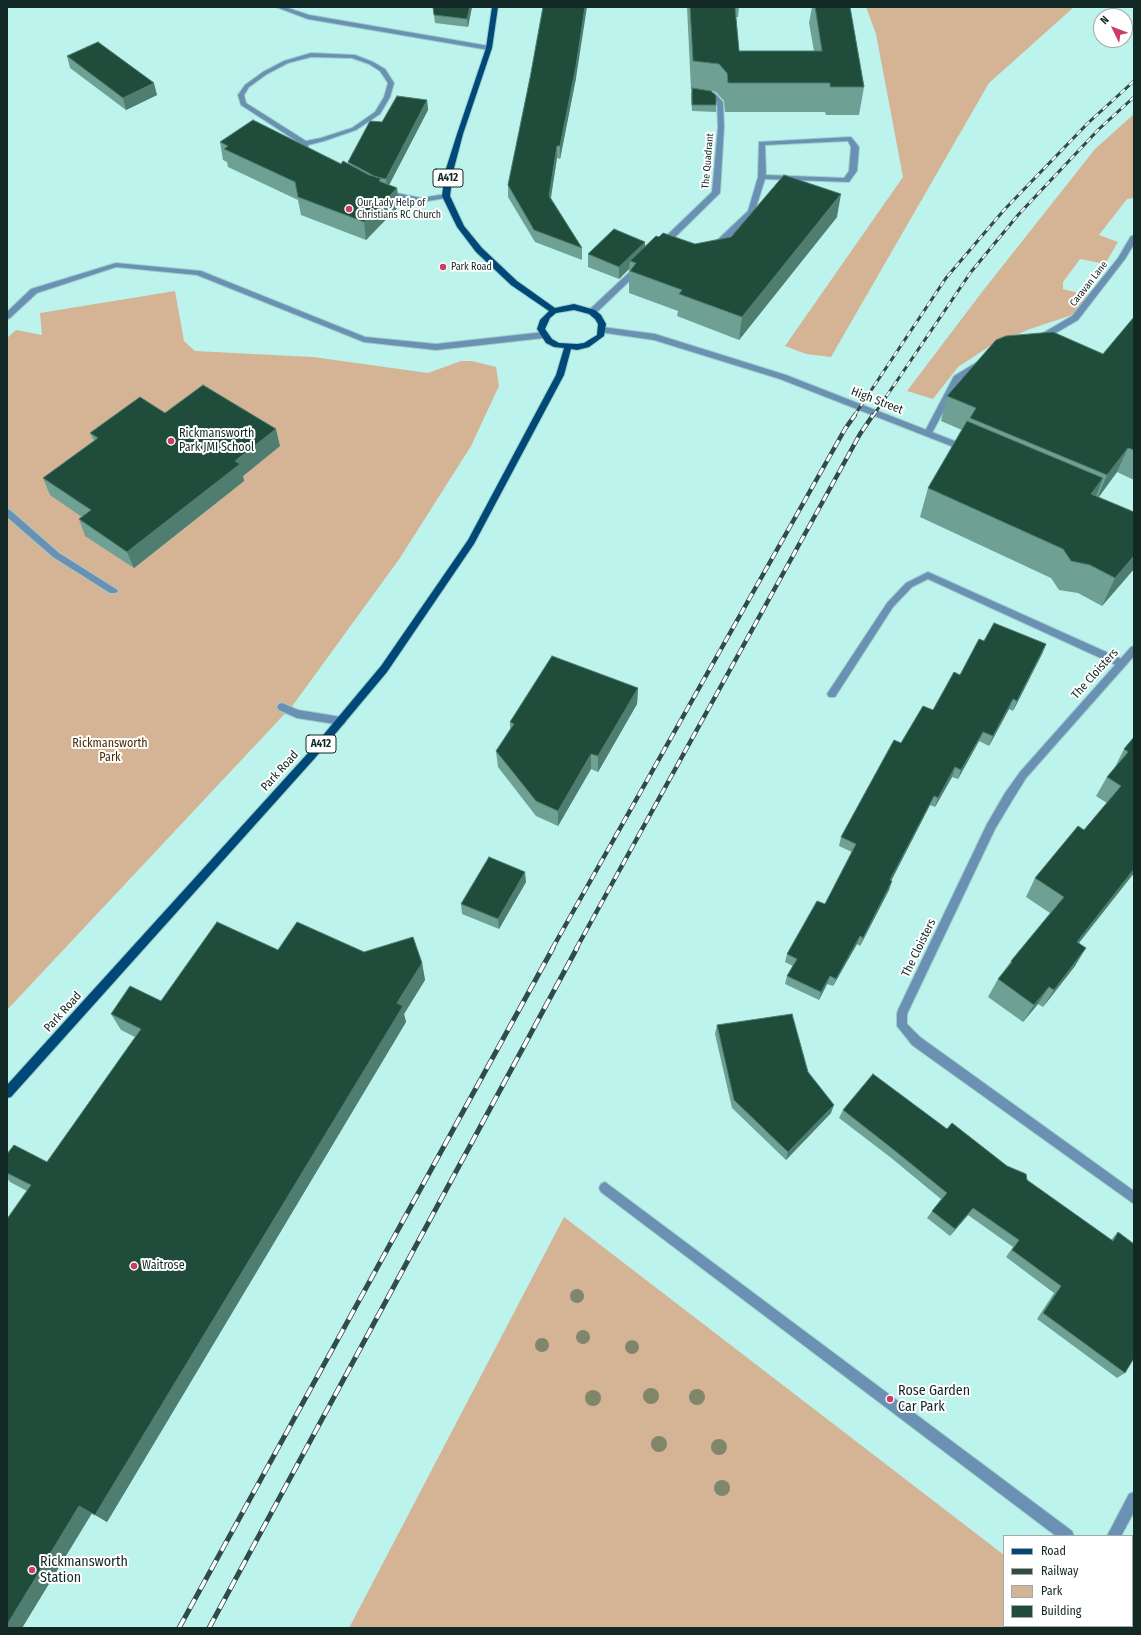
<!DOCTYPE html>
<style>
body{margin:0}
#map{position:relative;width:1141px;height:1635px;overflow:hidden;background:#bcf3ec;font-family:"Fira Sans Condensed",sans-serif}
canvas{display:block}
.frame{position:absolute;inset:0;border:8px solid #122825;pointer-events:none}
.legend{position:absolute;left:1003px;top:1535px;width:130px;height:92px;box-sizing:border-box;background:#fff;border:1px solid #a0a9a8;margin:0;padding:5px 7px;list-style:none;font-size:12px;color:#122825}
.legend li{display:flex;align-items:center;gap:8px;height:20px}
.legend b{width:20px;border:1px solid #a0a9a8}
.north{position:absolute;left:1093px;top:8px;width:40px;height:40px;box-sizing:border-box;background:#fff;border:1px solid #a0a9a8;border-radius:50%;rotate:313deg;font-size:11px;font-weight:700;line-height:16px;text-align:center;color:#122825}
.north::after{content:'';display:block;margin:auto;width:14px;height:18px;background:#cb3d68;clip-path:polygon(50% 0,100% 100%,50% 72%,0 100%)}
</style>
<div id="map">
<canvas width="1141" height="1635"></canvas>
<div class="frame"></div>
<ul class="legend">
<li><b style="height:5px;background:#004878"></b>Road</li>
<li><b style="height:5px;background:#304c48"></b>Railway</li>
<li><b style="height:11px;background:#d4b495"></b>Park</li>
<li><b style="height:11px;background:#204c3b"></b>Building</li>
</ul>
<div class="north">N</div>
</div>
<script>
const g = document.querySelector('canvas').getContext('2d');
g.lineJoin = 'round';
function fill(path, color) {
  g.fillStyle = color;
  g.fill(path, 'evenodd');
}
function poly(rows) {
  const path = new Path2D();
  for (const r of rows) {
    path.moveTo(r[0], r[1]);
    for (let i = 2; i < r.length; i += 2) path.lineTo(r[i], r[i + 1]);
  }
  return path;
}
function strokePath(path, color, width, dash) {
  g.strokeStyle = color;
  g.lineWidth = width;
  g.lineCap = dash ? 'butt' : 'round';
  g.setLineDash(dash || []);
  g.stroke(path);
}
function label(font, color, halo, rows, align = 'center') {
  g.font = font + ' "Fira Sans Condensed",sans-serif';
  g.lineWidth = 4;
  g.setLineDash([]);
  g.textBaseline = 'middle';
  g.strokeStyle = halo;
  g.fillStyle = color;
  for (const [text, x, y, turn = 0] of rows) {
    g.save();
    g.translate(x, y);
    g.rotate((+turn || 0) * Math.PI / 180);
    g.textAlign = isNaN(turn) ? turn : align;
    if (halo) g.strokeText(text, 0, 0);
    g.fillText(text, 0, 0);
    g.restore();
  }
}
fill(poly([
 [866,7,1074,7,989,83,831,357,806,354,785,346,903,177,876,34],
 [1134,114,1134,198,1127,199,1099,235,1118,242,1105,264,1080,259,1063,282,1063,289,1087,295,1075,314,1030,329,990,346,958,367,933,399,907,391,982,292,1095,149],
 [175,291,184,341,195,351,313,357,428,373,461,361,472,361,496,367,499,386,471,446,400,558,293,705,7,1010,7,338,16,330,42,335,40,313],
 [564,1217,1004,1555,1004,1626,1027,1626,1026,1628,349,1628]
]), '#d4b495');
const lane = poly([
 [276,7,285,7,309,15,489,46,492,48,489,50,308,19,276,7],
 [311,53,355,55,373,62,385,69,394,83,390,97,380,114,356,130,324,141,308,145,308,151,312,155,308,157,300,152,301,144,241,105,238,95,245,85,263,72,284,61,311,53],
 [311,57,352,58,369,64,380,71,388,83,384,97,375,112,352,128,321,138,306,141,246,103,244,95,249,87,267,74,288,63,311,57],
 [705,91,715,93,723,102,724,127,720,193,666,246,660,246,660,242,712,192,718,127,717,102,711,96,703,94,703,92,705,91],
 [850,137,852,138,859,147,857,171,849,182,765,179,754,214,718,249,712,249,712,245,748,211,758,177,759,142,850,137],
 [848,141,851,147,849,171,844,178,766,175,765,145,848,141],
 [382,190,421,198,446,194,450,196,446,198,421,202,382,194,382,190],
 [1131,236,1134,236,1134,244,1125,259,1078,320,1042,341,1036,341,1036,337,1072,316,1118,258,1131,236],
 [636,266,639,266,643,268,595,314,589,314,589,310,636,266],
 [982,359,986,362,985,364,960,380,931,435,925,435,924,433,954,376,982,359],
 [7,509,10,510,59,553,116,589,118,591,116,593,110,593,53,557,7,517,7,509],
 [928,572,1124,660,1126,663,1124,666,1118,666,928,579,912,587,893,607,835,697,829,697,827,694,829,691,887,603,906,583,928,572],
 [282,703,298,710,341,717,344,718,346,721,344,724,341,725,297,718,279,710,277,707,279,704,282,703],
 [605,1182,1072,1531,1074,1536,1056,1536,601,1192,599,1188,601,1184,605,1182],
 [1134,1492,1134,1512,1121,1536,1107,1536,1129,1494,1134,1492],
 [1054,1626,1068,1626,1067,1628,1053,1628,1054,1626]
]);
const street = poly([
 [116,263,201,271,365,337,436,344,544,332,548,335,544,338,436,350,364,342,197,275,116,267,37,293,10,318,7,319,7,312,31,289,116,263],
 [602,327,655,334,786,375,970,447,971,449,970,451,964,451,780,379,654,340,599,332,598,330,602,327],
 [1134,646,1134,656,1026,778,1013,799,995,829,907,1014,907,1024,920,1037,1134,1191,1134,1204,912,1045,897,1026,897,1014,898,1010,987,824,1005,793,1020,772,1131,647,1134,646]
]);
const primary = poly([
 [492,7,498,7,492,48,463,134,453,172,450,196,464,226,482,248,517,281,555,308,574,304,595,310,601,315,606,324,604,336,589,347,577,350,571,349,564,375,474,544,387,672,315,758,11,1097,7,1098,7,1085,309,752,381,666,468,540,556,375,564,348,554,347,546,343,537,329,540,320,549,311,511,285,476,252,457,227,442,196,445,172,457,134,486,48,492,7],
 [574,310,589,314,595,319,598,324,597,335,584,343,577,344,559,343,552,339,545,329,550,318,556,313,574,310]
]);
strokePath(lane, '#9dcec8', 2);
strokePath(street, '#9dcec8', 2);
strokePath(primary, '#9dcec8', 2);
fill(lane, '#6a91b4');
fill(street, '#6a91b4');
fill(primary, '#004878');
const railFar2 = poly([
 [854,416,946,278,1004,210,1088,123,1134,81],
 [873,416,971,272,1018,215,1099,129,1134,97]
]);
const railFar1 = poly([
 [552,949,845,429,855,415],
 [576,949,860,434,873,415]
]);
const rail = poly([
 [179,1628,553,948],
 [209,1628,577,948]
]);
strokePath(railFar2, '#304c48', 3);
strokePath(railFar1, '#304c48', 4.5);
strokePath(rail, '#304c48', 5);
strokePath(railFar2, '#fff', 2, [6]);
strokePath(railFar1, '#fff', 3, [8]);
strokePath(rail, '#fff', 3.5, [11]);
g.fillStyle = '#7f866a';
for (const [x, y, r] of [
 [577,1296,7],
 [583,1337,7],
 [542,1345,7],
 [632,1347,7],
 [651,1396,8],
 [697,1397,8],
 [593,1398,8],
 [659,1444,8],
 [719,1447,8],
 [722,1488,8]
]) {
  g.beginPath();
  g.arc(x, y, r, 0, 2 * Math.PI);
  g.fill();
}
fill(poly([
 [433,7,472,7,468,27,435,23],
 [687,7,739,7,738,17,736,17,739,51,814,51,809,23,812,7,850,7,864,87,859,115,826,115,825,112,725,112,724,101,716,92,711,91,716,105,716,112,692,111,691,95,692,89,691,89],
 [67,56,157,95,126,110,70,68],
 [530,78,576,78,560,159,557,158,551,198,582,248,582,260,535,242,508,197,508,185],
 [427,100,428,110,389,185,397,188,399,206,366,240,301,215,298,200,228,167,227,162,223,160,220,142,341,164,348,164,348,162,382,122],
 [837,217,739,340,677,316,678,311,629,293,629,269,619,279,588,267,588,254,645,246,659,237,695,244],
 [1134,317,1134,480,1117,472,1099,497,1134,569,1102,606,1078,593,1059,590,1051,578,920,517,928,488,962,430,941,421,947,396,1103,354],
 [165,413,280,446,243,476,244,481,134,568,85,536,79,519,82,517,50,495,43,478,94,441,90,433],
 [984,641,1046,644,1042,654,1013,711,1009,709,989,746,979,741,958,779,952,777,935,807,930,805,891,881,889,890,860,946,857,944,833,986,827,984,819,1000,785,984,787,976,793,966,785,962,787,954,825,904,852,852,839,846,841,837,901,743,933,710,960,675],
 [638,688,637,704,598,772,591,769,558,826,536,816,498,767,496,751,510,729,510,722],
 [1134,737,1134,873,1079,943,1075,966,1043,1007,1038,1004,1023,1022,988,997,998,979,1006,968,1011,961,1050,913,1026,897,1035,878,1084,830,1107,803,1096,796,1107,777,1115,767,1124,749],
 [526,882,499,929,462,914,461,904],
 [278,950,364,952,422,963,425,980,404,1014,406,1022,107,1522,92,1513,22,1628,7,1628,27,1191,10,1182,7,1178,7,1154,47,1162,135,1037,121,1030,111,1014,161,1001],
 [717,1025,808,1072,831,1113,786,1160,732,1108,715,1034],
 [843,1110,947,1129,1007,1166,1111,1240,1118,1232,1125,1373,1117,1378,1037,1319,1054,1293,1006,1257,1013,1247,968,1215,950,1236,927,1218,932,1211,941,1199,890,1157,839,1118]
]), '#6ea094');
fill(poly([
 [470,7,472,7,468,27,467,19],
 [585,7,587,7,576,78,560,159,560,146],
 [154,83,157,95,126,110,123,98],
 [427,100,428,110,387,189,386,179],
 [557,146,557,158,549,208,549,196],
 [397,188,399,206,366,240,364,222],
 [841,194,837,217,739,340,742,317],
 [645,242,645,254,630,261,629,269,619,279,619,267],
 [276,429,280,446,243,476,244,481,134,568,127,552,235,461],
 [1128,448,1117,472,1097,499,1107,475],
 [1103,478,1092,507,1091,494],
 [1134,556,1134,569,1102,606,1115,578],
 [1046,644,1042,654,1013,711,1017,701],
 [638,688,637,704,598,772,598,756],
 [1013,699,1009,709,989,746,993,736],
 [983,732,979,741,958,779,961,770],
 [591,754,591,769,558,826,558,811],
 [955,767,952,777,935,807,938,798],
 [934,796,930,805,887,889,890,880],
 [1134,869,1134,873,1066,959,1077,942],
 [525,872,526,882,499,929,498,919],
 [892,881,889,890,860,946,863,938],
 [860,936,857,944,833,986,836,979],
 [1086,948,1075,966,1043,1007,1054,990],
 [422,963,425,980,404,1014,406,1022,107,1522,95,1515,397,1003],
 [830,976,827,984,819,1000,821,992],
 [1049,987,1038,1004,1023,1022,1034,1005],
 [834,1105,831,1113,786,1160,788,1152],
 [973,1208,968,1215,950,1236,955,1229],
 [79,1506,92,1513,22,1628,7,1628,7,1625]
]), '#4f7e70');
const building = poly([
 [433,7,470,7,467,19,434,15,433,7],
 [543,7,585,7,576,66,560,146,557,146,549,196,582,248,534,230,508,185,530,78,543,7],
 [690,7,735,7,739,51,822,51,815,7,850,7,864,87,830,87,830,83,728,83,727,73,719,64,693,61,690,7],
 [98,42,154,83,123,98,67,56,98,42],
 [692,88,711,91,716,96,716,105,692,105,692,88],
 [397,96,427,100,386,179,376,177,348,162,370,121,382,122,397,96],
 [253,120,341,164,343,161,369,175,381,178,379,181,397,188,364,222,298,197,295,182,224,149,228,146,220,142,253,120],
 [784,175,841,194,742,317,679,294,682,290,630,271,636,263,630,261,656,236,659,237,663,233,695,244,731,237,784,175],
 [614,229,645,242,619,267,588,254,614,229],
 [1134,317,1134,450,1128,448,1107,475,970,418,976,408,947,396,996,340,1006,336,1053,332,1103,354,1134,317],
 [203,385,276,429,235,461,240,464,127,552,79,519,91,510,43,478,98,438,90,433,140,397,165,413,203,385],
 [967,421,1103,478,1091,494,1134,512,1134,556,1115,578,1090,565,1071,561,1063,549,928,488,967,421],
 [994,623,1046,644,1017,701,1013,699,993,736,983,732,961,770,955,767,938,798,934,796,890,880,892,881,863,938,860,936,836,979,830,976,821,992,787,976,797,959,787,954,817,901,825,904,856,844,841,837,894,740,901,743,923,706,933,710,954,672,960,675,979,639,984,641,994,623],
 [552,656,638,688,598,756,591,754,558,811,536,801,496,751,514,724,510,722,552,656],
 [1134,737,1134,869,1077,942,1086,948,1054,990,1049,987,1034,1005,998,979,1012,962,1011,961,1064,897,1035,878,1078,826,1084,830,1121,786,1107,777,1128,752,1124,749,1134,737],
 [489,857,525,872,498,919,461,904,489,857],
 [217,922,278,950,297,922,364,952,413,937,422,963,397,1003,403,1006,95,1515,79,1506,7,1625,7,1219,31,1185,7,1173,7,1154,14,1145,47,1162,141,1029,111,1014,130,986,161,1001,217,922],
 [792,1014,808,1072,834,1105,788,1152,734,1100,717,1025,792,1014],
 [873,1074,947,1129,952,1123,1007,1166,1026,1174,1027,1180,1113,1241,1118,1232,1134,1244,1134,1358,1125,1373,1043,1313,1061,1286,1012,1250,1019,1240,973,1208,955,1229,932,1211,947,1193,894,1150,843,1110,873,1074]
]);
fill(building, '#204c3b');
strokePath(building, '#4f7e70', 1);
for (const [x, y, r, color] of [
 [349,209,4,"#cb3d68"],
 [443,267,4,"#cb3d68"],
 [171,441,4,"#cb3d68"],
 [134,1266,4,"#cb3d68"],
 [890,1399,4,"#cb3d68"],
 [32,1570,4,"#cb3d68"]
]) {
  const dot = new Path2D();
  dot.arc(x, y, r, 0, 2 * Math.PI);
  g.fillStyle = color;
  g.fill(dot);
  strokePath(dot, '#fff', 1.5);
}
label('10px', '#122825', '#fff', [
 ["The Quadrant",708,161,-85],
 ["Caravan Lane",1089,284,-52]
]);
label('10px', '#122825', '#fff', [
 ["Our Lady Help of",357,203],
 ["Christians RC Church",357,215],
 ["Park Road",451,267]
], 'left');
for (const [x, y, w] of [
 [448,178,30],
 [321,744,30]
]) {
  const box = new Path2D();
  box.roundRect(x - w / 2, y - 9, w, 18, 3);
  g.fillStyle = '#fff';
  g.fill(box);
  strokePath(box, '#122825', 1);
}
label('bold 11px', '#122825', null, [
 ["A412",448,178],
 ["A412",321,744]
]);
label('12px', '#122825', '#fff', [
 ["High Street",877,401,21],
 ["The Cloisters",1095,674,-48],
 ["Park Road",280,771,-48],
 ["The Cloisters",919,948,-64],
 ["Park Road",63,1012,-48]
]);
label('12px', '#122825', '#fff', [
 ["Rickmansworth",179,434],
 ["Park JMI School",179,448],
 ["Waitrose",142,1266]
], 'left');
label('12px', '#4d2c00', '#fff', [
 ["Rickmansworth",110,744],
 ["Park",110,758]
]);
label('14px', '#122825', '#fff', [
 ["Rose Garden",898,1391],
 ["Car Park",898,1407],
 ["Rickmansworth",40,1562],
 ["Station",40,1578]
], 'left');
</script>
